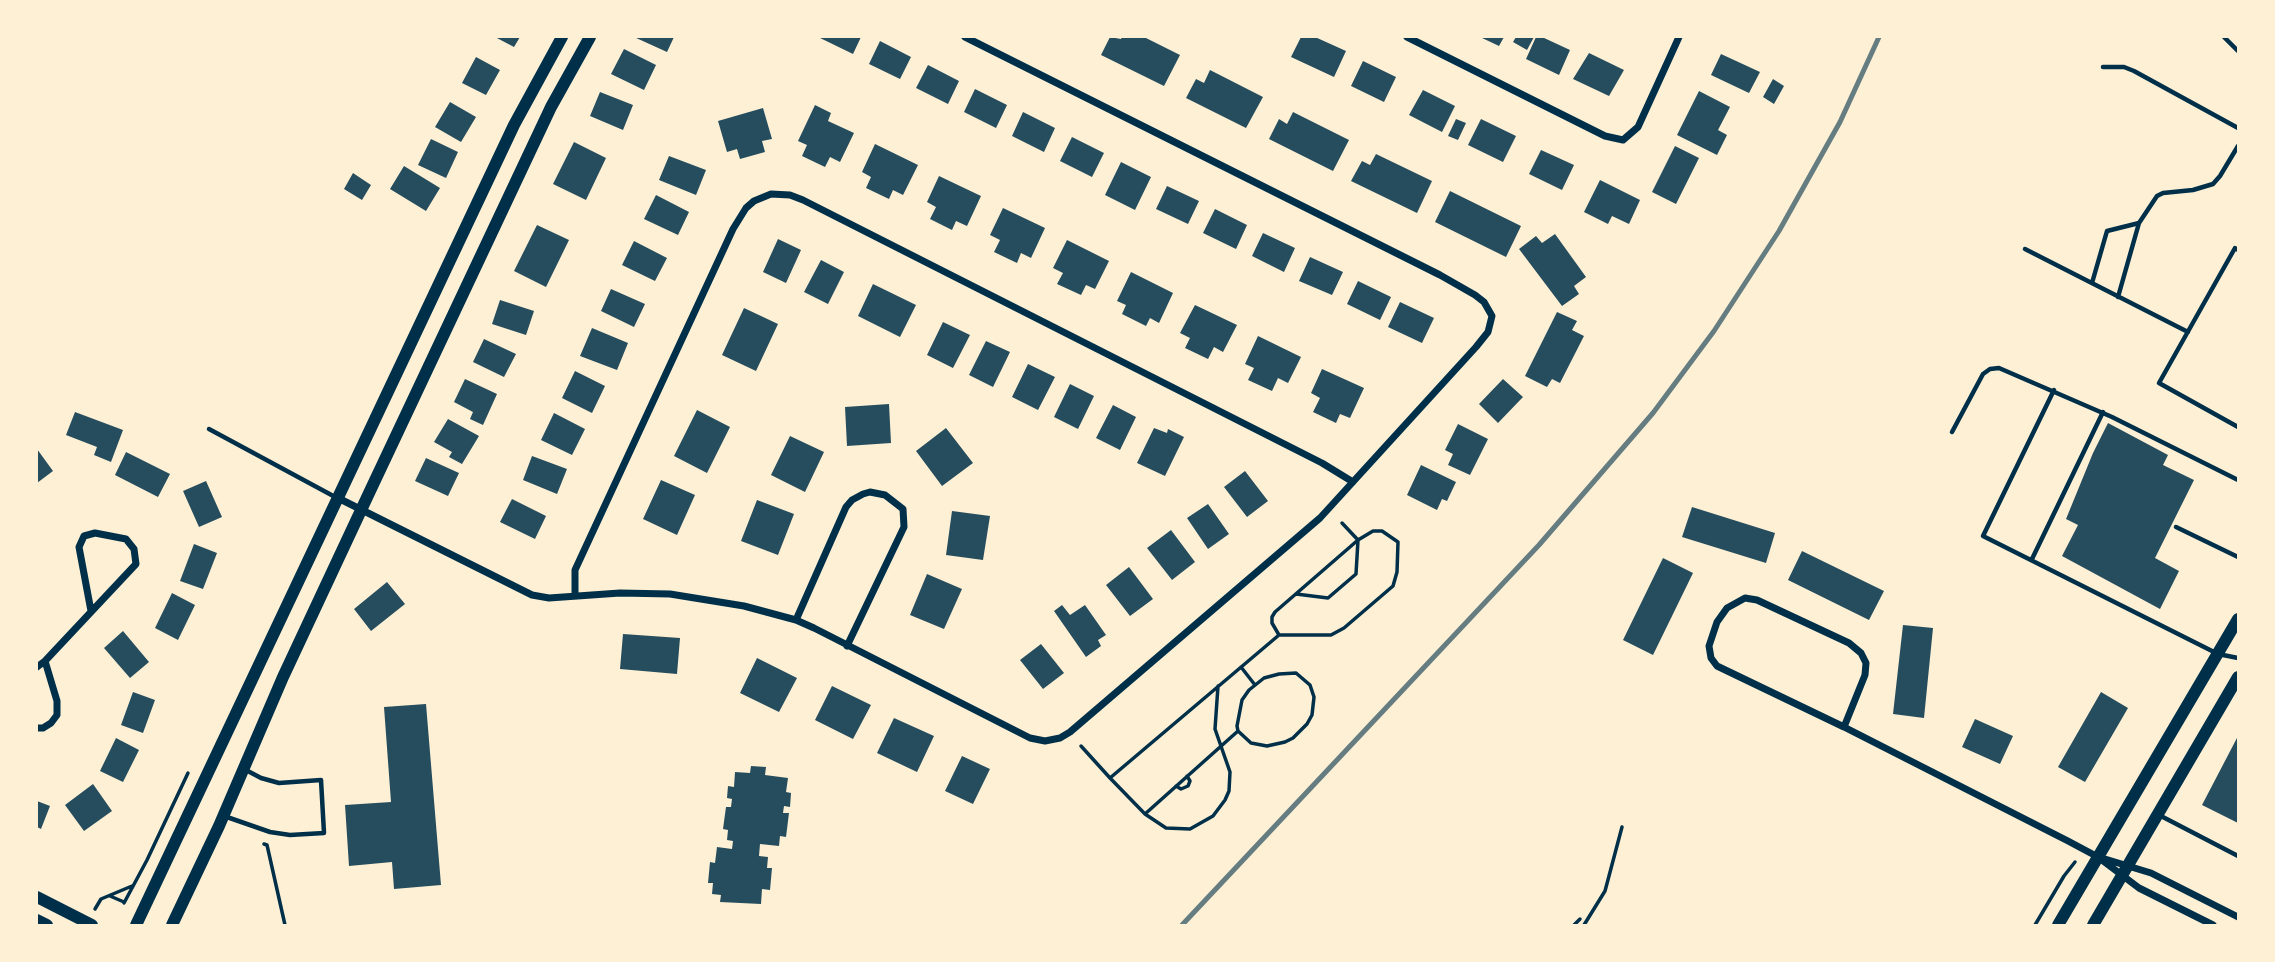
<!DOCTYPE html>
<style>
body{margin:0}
#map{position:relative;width:2275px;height:962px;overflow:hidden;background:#fdf0d5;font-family:"Asap Condensed",sans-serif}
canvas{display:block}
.frame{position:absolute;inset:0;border:38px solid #fdf0d5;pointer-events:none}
</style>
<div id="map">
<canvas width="2275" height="962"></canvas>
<div class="frame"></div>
</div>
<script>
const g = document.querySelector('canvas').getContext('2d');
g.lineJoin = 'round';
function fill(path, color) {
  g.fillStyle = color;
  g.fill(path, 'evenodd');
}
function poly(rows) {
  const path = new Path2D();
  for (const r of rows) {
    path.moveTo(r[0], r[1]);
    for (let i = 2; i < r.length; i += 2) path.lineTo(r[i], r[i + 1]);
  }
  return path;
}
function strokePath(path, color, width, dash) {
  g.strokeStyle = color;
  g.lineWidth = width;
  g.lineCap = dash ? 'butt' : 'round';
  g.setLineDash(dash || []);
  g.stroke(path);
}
fill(poly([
 [495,37,520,37,514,47],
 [634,37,674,37,667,52],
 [818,37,861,37,853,54],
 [1110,37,1121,39,1122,37,1144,37,1180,55,1164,86,1101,55],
 [1301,37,1315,37,1346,51,1334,77,1291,57],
 [1480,37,1504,37,1499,46],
 [1516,37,1534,37,1527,50,1513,42],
 [1536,37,1542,37,1570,50,1559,75,1526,59],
 [880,41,911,57,900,79,869,64],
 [624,49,656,65,644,90,611,74],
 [1589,53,1624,70,1609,96,1573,79],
 [1721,54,1760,72,1749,93,1711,75],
 [476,57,500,70,486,95,462,83],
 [1363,61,1396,77,1384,102,1351,86],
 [928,65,959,81,948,104,916,88],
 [1210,70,1263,97,1246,128,1186,98,1196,79,1204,83],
 [1773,79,1784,86,1774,104,1763,97],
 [975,89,1007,105,996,128,964,112],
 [1423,90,1455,106,1442,132,1409,115],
 [1699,91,1730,107,1718,130,1727,135,1717,155,1677,135],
 [600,92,633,105,623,130,590,116],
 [450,102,476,117,461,142,435,127],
 [815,105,831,113,828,121,854,133,840,162,830,157,825,167,802,156,807,145,798,141],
 [763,108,772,139,762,141,765,152,740,159,737,149,727,152,718,121],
 [1023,112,1055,128,1044,152,1012,136],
 [1293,112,1349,140,1333,171,1269,139,1279,119,1287,124],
 [1456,119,1466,123,1458,140,1448,136],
 [1481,119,1516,136,1503,162,1468,145],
 [1072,137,1104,153,1092,177,1060,161],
 [431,139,458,152,446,178,418,165],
 [574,142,606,158,586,200,553,184],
 [875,144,918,165,903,195,893,190,889,199,866,188,871,177,862,172],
 [1675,146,1699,158,1676,204,1652,192],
 [1541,150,1574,165,1562,190,1529,174],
 [1376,154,1432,181,1417,213,1351,181,1362,161,1370,165],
 [669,156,706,170,696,195,659,180],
 [1121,162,1151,177,1135,210,1105,195],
 [404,166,440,188,426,211,390,189],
 [353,173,371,185,362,200,344,189],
 [939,176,981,196,967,226,956,221,952,230,930,219,936,207,927,202],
 [1600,180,1640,200,1629,224,1612,216,1608,224,1584,212],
 [1167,186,1199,201,1188,224,1156,209],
 [1450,191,1521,226,1506,257,1435,222],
 [656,195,689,212,678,235,644,219],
 [1003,208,1045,228,1031,258,1021,253,1017,263,994,252,1000,240,990,235],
 [1215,209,1247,225,1236,249,1203,233],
 [537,225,569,240,546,287,514,271],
 [1263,233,1295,248,1284,272,1252,256],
 [1555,234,1586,277,1574,286,1579,294,1562,306,1519,249,1536,236,1542,243],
 [778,239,801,250,786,283,763,272],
 [1067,240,1109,261,1095,289,1086,285,1081,295,1057,284,1063,273,1053,268],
 [634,241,667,258,655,281,622,265],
 [1310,257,1343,272,1332,295,1299,281],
 [821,260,844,272,828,304,804,292],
 [1131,272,1173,293,1159,323,1150,318,1146,326,1122,314,1126,305,1117,301],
 [1358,281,1391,297,1380,320,1347,304],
 [873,284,916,305,900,337,858,316],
 [611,289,645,304,634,327,601,311],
 [500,300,534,311,526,335,492,324],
 [1400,302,1434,318,1422,343,1388,327],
 [1195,305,1237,325,1223,352,1214,347,1208,359,1185,348,1190,338,1180,333],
 [744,308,778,324,756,371,722,355],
 [1557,312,1577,321,1572,330,1584,336,1560,383,1552,379,1547,387,1525,376],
 [943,322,970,335,953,368,927,355],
 [592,328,628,343,617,370,580,356],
 [1258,336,1301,357,1288,383,1278,378,1272,391,1248,380,1254,368,1245,364],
 [484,339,516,354,504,377,473,362],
 [986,341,1010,352,993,387,969,375],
 [1028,364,1055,377,1038,410,1012,397],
 [1322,369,1364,388,1350,418,1340,414,1336,423,1313,412,1320,398,1311,393],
 [575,371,605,386,592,413,562,398],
 [465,379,497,394,483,425,470,419,473,412,454,402],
 [1503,379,1523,397,1498,423,1479,404],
 [1070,384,1094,396,1078,429,1054,417],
 [889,404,891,443,847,446,845,407],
 [1113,405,1136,417,1120,450,1096,438],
 [697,410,730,427,707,473,674,456],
 [75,412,123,430,111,462,94,455,97,447,66,435],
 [554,413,585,429,572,455,541,440],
 [448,419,479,436,462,464,449,457,452,452,434,442],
 [2108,423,2168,455,2163,465,2194,480,2155,558,2179,571,2160,609,2062,556,2078,525,2066,519,2093,453],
 [1458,424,1488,439,1470,475,1448,465,1453,454,1445,450],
 [946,428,973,463,942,486,916,451],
 [1154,428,1167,433,1168,429,1184,437,1165,476,1137,463],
 [790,436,824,452,805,492,771,475],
 [37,449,53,471,37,483],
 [126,452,170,474,158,497,115,475],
 [532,456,567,469,557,494,523,480],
 [426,458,459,473,448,496,415,481],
 [1421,465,1456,482,1447,501,1442,499,1437,510,1407,495],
 [1245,471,1268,501,1247,517,1224,487],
 [661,480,695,495,677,535,643,519],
 [206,481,222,517,199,527,183,491],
 [512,499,546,516,535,539,500,522],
 [757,500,794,514,778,555,741,541],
 [1208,504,1229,534,1208,549,1187,518],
 [1692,507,1775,533,1766,563,1682,537],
 [952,511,990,516,983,560,946,555],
 [1171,530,1195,562,1172,580,1147,548],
 [194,544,217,553,203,589,180,581],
 [1802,551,1884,591,1869,620,1788,580],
 [1663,558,1693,573,1653,655,1623,640],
 [1129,567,1153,599,1130,616,1106,585],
 [927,574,962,589,944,629,910,615],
 [387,582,405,604,371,631,354,609],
 [172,593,195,605,178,640,155,628],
 [1062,605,1070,615,1085,605,1106,635,1098,640,1101,646,1086,657,1054,611],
 [1903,625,1933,628,1924,718,1893,714],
 [123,631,149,662,130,678,104,648],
 [623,634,680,638,677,674,620,669],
 [1041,644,1064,673,1043,689,1020,660],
 [757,658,797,678,779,712,740,693],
 [832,686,871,705,853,739,815,720],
 [133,692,155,700,143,733,121,725],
 [2101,692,2128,708,2085,782,2058,767],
 [426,704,441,885,394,889,392,862,349,866,345,805,391,802,384,707],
 [894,718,934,736,917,772,877,753],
 [1975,719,2013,736,2000,764,1962,747],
 [2238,736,2238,823,2202,805],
 [116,738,139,750,123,782,100,771],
 [962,756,990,769,973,804,945,791],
 [751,766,766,767,765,775,788,778,786,792,791,793,790,807,784,806,783,813,789,813,786,837,780,836,779,846,760,844,759,856,768,857,767,868,772,868,770,890,762,889,761,904,720,902,721,895,712,894,713,883,708,883,710,862,715,863,717,847,732,849,733,841,727,840,728,830,723,829,726,807,731,807,732,799,727,798,728,786,734,787,735,772,750,773],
 [93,784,112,811,84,831,65,805],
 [37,801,50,806,41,829,37,827]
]), '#264d5e');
strokePath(poly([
 [1279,635,1331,635,1344,628,1393,586,1397,572,1398,542,1382,531,1373,531,1358,540,1356,574,1328,598,1296,594],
 [1241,667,1255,685],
 [1296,673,1310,685,1314,697,1312,715,1307,724,1293,738,1285,742,1267,746,1251,743,1238,731,1237,726,1242,700,1249,690,1264,678,1279,674,1296,673],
 [1081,746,1110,778,1279,635,1272,623,1272,617,1275,612,1358,540,1342,523],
 [1110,778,1145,814,1238,731],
 [1176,786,1181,789,1188,786,1190,781,1187,776],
 [1145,814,1166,828,1190,829,1213,816,1225,800,1229,791,1230,772,1215,729,1218,686],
 [264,844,267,845,285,925],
 [110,896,124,902],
 [124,903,147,860,188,773],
 [95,909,101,899,132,886],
 [1574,925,1580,919],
 [1584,925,1605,891,1622,827],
 [2035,925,2064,876,2075,862]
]), '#003049', 3.5);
strokePath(poly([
 [2224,37,2238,51],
 [2103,67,2124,67,2134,71,2238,128],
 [2139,223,2157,196,2163,193,2193,190,2213,184,2220,176,2238,146],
 [2025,249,2188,332],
 [2238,250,2235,248,2159,383,2238,427],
 [2092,283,2107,231,2139,223,2118,297],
 [2054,390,1983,536,2218,654,2238,658],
 [209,429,337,498],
 [1952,432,1983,374,1990,369,1999,368,2112,417,2238,480],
 [2176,527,2238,557],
 [2032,559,2103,412],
 [2159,815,2238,856],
 [224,816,270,832,290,835,324,833,321,780,279,783,261,778,244,769]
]), '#003049', 4.5);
strokePath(poly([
 [1407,37,1605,136,1623,140,1638,127,1679,37],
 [338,498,532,595,549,598,620,593,670,594,744,606,796,620,814,628,1030,738,1045,741,1060,738,1070,732,1320,518,1476,347,1488,332,1492,316,1484,302,1475,295,1440,275,965,37],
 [575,596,575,570,733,229,746,208,754,201,771,194,790,195,803,200,1322,463,1353,482],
 [796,620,846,507,852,500,863,494,870,492,885,495,903,509,904,527,847,646],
 [37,667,45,661,136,564,134,549,126,539,95,533,84,536,79,547,91,611],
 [1844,727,1865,675,1866,663,1861,653,1849,643,1757,600,1745,598,1727,608,1717,622,1709,646,1711,658,1717,666,1844,727,2068,841,2098,857,2139,888,2213,925],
 [37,728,43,728,51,723,57,715,57,701,45,661],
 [2105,859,2151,873,2238,917]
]), '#003049', 7);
strokePath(poly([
 [37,897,92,925],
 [37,920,47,925],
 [136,925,514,125,562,37],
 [172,925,219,826,283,677,370,491,551,107,590,37],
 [2058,925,2238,619],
 [2093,925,2238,677]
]), '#003049', 12);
strokePath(poly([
 [1182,925,1539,545,1653,413,1714,331,1779,231,1840,122,1879,37]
]), '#657d81', 5);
</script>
